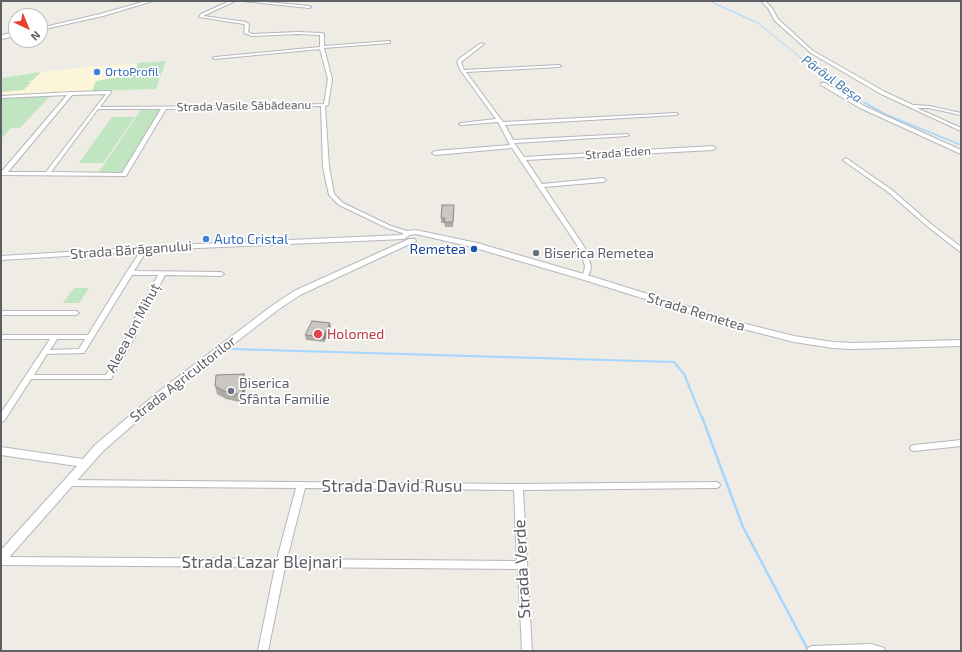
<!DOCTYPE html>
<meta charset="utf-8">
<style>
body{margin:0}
#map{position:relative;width:962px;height:652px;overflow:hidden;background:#eeece4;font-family:"Exo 2",sans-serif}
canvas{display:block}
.frame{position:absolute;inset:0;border:2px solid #5c5f64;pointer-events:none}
.north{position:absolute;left:8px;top:8px;width:40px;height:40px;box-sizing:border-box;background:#fff;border:1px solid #bebfc1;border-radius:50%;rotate:136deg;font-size:11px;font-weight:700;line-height:16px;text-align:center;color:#5c5f64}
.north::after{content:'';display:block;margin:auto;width:14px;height:18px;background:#e74131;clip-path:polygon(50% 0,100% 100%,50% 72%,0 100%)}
</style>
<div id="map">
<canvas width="962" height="652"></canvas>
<div class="frame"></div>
<div class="north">N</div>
</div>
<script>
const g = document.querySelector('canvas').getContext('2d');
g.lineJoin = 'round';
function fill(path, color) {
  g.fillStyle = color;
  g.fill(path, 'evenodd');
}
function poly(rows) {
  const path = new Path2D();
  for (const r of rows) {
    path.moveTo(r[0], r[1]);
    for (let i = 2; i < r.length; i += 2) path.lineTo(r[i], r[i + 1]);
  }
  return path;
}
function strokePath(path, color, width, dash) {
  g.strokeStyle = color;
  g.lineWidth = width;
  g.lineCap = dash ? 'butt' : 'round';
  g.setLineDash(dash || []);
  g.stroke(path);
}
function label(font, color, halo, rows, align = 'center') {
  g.font = font + ' "Exo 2",sans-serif';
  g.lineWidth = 3.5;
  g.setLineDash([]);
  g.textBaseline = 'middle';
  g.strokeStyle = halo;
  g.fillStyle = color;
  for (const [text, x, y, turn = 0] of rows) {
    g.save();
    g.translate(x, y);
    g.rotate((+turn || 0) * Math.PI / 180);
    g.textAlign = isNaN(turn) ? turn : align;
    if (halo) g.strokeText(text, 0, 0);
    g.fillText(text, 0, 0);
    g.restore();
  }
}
fill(poly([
 [166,61,156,89,1,95,1,78,75,68]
]), '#fdf5da');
fill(poly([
 [166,61,156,89,92,91,96,81,124,76,124,69,137,67,137,63],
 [41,72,33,80,27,82,31,82,24,90,1,92,1,78],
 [51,95,20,128,11,128,1,139,1,98],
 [142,108,161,109,122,172,99,172],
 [112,117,135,117,103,163,79,163],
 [74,288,89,288,79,303,63,303]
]), '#c1e5c1');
strokePath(poly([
 [709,1,758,23,817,71,866,104]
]), '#a4d6fe', 1);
strokePath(poly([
 [865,103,887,115,961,145]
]), '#a4d6fe', 1.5);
strokePath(poly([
 [231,349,674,362,684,374,702,418]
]), '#a4d6fe', 2);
strokePath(poly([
 [702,417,743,527,807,648]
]), '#a4d6fe', 2.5);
const street = poly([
 [230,1,235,1,203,16,246,22,249,25,248,32,252,34,298,32,322,33,324,34,324,46,390,41,390,43,389,43,324,48,332,79,328,105,325,106,329,167,334,194,343,203,391,226,410,232,411,233,410,234,406,234,387,228,339,205,329,195,323,167,321,106,166,109,126,176,1,175,1,171,2,171,67,95,1,98,1,96,71,92,111,91,111,92,100,107,248,106,324,104,328,79,320,49,214,59,213,58,215,57,320,47,320,35,298,34,252,36,244,33,245,25,244,24,199,17,201,14,230,1],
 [106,94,46,172,8,172,72,95,106,94],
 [98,109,161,109,122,173,51,172,98,109],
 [243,1,256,1,309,6,311,7,309,8,243,1],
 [761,1,765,1,772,8,778,19,813,51,885,92,913,105,915,105,929,106,961,113,961,115,929,108,917,108,961,128,961,131,881,94,811,53,775,21,768,8,761,1],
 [481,43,484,44,461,62,464,70,559,65,561,66,559,67,466,72,503,122,676,113,678,114,676,115,505,125,513,140,627,134,629,135,627,136,514,143,524,157,713,146,716,148,713,150,526,160,542,184,603,178,606,180,603,182,544,187,585,248,591,266,590,272,586,278,584,279,581,277,584,272,585,266,579,248,512,148,435,155,432,153,435,151,510,145,498,122,461,125,459,124,461,123,496,119,461,71,457,62,460,58,481,43],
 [821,83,825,83,864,106,961,150,961,154,860,108,821,85,821,83],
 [846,158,892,190,931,224,961,247,961,252,959,251,927,226,888,192,844,161,843,160,846,158],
 [144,248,147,250,134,271,221,272,224,274,221,276,165,275,136,331,136,335,111,379,31,379,4,421,1,422,1,413,50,339,1,339,1,335,88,335,126,273,142,249,144,248],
 [132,275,158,275,128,331,128,335,106,375,34,375,47,354,84,353,132,275],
 [57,339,85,339,79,349,50,350,57,339],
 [1,311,76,311,79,313,76,315,1,315,1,311],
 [961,440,961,446,914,451,911,450,910,448,911,446,914,445,961,440],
 [67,480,518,484,716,482,719,483,720,485,719,487,716,488,523,490,532,651,522,651,518,569,285,567,268,651,258,651,275,567,1,565,1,557,277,559,296,488,67,486,64,485,63,483,64,481,67,480],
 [305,488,514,490,517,561,287,559,305,488],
 [871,644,884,648,885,651,807,651,808,648,812,646,871,644]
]);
const secondary = poly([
 [146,1,153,1,103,16,40,30,40,28,100,14,146,1],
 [16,32,16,36,1,39,1,35,16,32],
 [416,230,477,243,587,275,734,321,794,336,833,342,853,343,961,340,961,346,853,349,833,348,794,342,728,325,581,279,472,247,416,234,410,235,404,239,198,248,1,260,1,256,198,244,402,235,405,231,416,230],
 [409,239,415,239,416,241,300,295,279,309,166,396,103,451,5,562,1,563,1,550,77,466,1,455,1,447,83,459,95,445,158,392,273,305,294,291,409,239]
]);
strokePath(street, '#b4b6bb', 2);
strokePath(secondary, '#b5b8be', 2);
fill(street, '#fff');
fill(secondary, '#fff');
fill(poly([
 [454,209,453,227,445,227,444,223,441,223,441,218],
 [331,328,324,342,306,340,305,335],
 [244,374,246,382,244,403,226,399,217,394,215,386]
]), '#aeaaa6');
fill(poly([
 [330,323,331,328,324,342,323,337],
 [244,374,246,382,244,403,242,395]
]), '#8d8b87');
const building = poly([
 [442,205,454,205,453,222,444,222,445,218,441,218,442,205],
 [312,321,330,323,323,337,305,335,312,321],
 [244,374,242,395,224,391,215,386,216,375,244,374]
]);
fill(building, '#cac6c1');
strokePath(building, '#8d8b87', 1);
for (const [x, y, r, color] of [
 [97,72,4,"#3f7fe0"],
 [206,239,4,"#3f7fe0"],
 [474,249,4,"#1a4fb4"],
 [536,253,4,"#6b7280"],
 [318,334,5,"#e0444e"],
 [231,391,4,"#6b7280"]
]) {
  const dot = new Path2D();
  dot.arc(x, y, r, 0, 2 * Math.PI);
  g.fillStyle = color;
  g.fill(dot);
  strokePath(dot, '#fff', 1.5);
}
label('12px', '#366cbe', '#fff', [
 ["OrtoProfil",105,72]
], 'left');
label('12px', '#5c5f64', '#fff', [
 ["Strada Vasile Săbădeanu",244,106,-1],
 ["Strada Eden",618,153,-4]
]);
label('italic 13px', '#4177af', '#fff', [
 ["Pârâul Beșa",832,79,36]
]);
label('14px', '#366cbe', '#fff', [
 ["Auto Cristal",214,239]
], 'left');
label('14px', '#164399', '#fff', [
 ["Remetea",466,249]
], 'right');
label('14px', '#5c5f64', '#fff', [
 ["Strada Bărăganului",131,250,-4],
 ["Strada Remetea",696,312,17],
 ["Aleea Ion Mihuț",133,328,-62],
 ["Strada Agricultorilor",183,379,-38]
]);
label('14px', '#5b616d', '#fff', [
 ["Biserica Remetea",544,253],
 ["Biserica",239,383],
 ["Sfânta Familie",239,399]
], 'left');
label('14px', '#be3a42', '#fff', [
 ["Holomed",327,334]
], 'left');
label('17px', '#5c5f64', '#fff', [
 ["Strada David Rusu",392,486],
 ["Strada Lazar Blejnari",262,562],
 ["Strada Verde",522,569,-93]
]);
</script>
